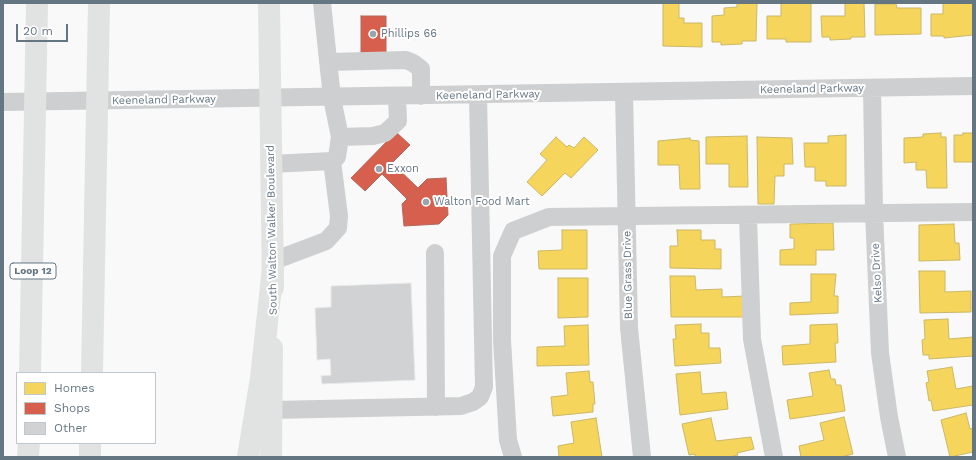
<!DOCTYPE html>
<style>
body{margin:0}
#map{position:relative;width:976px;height:460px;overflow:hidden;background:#f9f9f9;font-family:"Work Sans",sans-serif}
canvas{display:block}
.frame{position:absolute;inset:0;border:4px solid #657683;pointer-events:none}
.legend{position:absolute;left:16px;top:372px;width:140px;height:72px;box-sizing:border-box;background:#fff;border:1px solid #c1c8cd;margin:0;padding:5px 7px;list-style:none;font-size:12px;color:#657683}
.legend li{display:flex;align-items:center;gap:8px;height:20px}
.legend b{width:20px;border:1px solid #c1c8cd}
.scale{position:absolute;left:16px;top:24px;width:52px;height:18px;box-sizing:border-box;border:2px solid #657683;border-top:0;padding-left:5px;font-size:12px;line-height:14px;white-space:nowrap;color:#657683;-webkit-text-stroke:3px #fff;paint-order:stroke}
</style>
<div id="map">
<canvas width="976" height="460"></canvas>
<div class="frame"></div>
<ul class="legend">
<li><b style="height:11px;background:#f6d55c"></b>Homes</li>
<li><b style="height:11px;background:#d6604d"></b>Shops</li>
<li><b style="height:11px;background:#d0d2d3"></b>Other</li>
</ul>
<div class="scale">20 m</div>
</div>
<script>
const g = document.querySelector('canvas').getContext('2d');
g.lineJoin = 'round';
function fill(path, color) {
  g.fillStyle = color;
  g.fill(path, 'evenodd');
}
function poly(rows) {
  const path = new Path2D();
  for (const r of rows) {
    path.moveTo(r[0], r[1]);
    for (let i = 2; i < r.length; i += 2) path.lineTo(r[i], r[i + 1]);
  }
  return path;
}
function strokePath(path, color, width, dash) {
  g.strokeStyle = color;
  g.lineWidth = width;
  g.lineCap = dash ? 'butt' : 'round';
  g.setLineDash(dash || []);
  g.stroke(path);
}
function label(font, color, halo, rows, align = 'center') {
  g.font = font + ' "Work Sans",sans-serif';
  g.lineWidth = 4;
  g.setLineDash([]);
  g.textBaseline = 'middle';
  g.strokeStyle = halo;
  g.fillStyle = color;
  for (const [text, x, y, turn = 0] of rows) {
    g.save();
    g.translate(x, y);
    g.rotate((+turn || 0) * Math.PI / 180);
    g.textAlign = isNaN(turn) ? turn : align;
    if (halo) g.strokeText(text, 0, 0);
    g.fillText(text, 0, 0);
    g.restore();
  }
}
const homes = poly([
 [663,3,679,3,679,18,684,18,684,23,702,23,702,47,663,46,663,3],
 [737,3,757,3,756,41,742,41,742,44,721,45,721,42,712,42,712,16,724,15,724,8,737,7,737,3],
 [781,3,811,3,811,42,786,42,786,39,767,39,767,16,781,16,781,3],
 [845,3,864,3,865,37,851,37,851,39,830,40,830,37,822,37,821,16,845,16,845,3],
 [943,3,973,3,973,35,944,38,944,36,931,36,931,14,943,14,943,3],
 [875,4,896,4,897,8,921,8,921,34,875,35,875,4],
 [941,133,941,137,946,137,947,188,927,188,926,170,916,170,916,162,904,163,904,138,923,137,923,134,941,133],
 [963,133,973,133,973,162,954,162,954,135,963,135,963,133],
 [846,135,846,186,826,186,826,181,815,181,815,167,805,167,804,143,828,143,828,136,846,135],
 [747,136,748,187,729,187,729,164,706,164,706,137,747,136],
 [556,137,567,147,569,145,574,148,584,137,598,150,571,178,565,173,542,196,527,182,547,160,540,154,556,137],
 [757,137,792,138,793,164,784,164,784,176,775,176,774,204,758,204,757,137],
 [690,138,690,140,699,141,700,189,680,189,679,165,658,165,658,141,690,138],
 [833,223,834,250,816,250,816,265,780,265,780,250,794,249,794,238,790,238,790,224,833,223],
 [954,224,955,243,959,243,960,260,919,261,919,225,954,224],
 [562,230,587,230,587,269,539,269,538,251,562,250,562,230],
 [677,230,701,230,701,240,715,240,715,249,721,249,721,269,670,268,670,246,678,246,677,230],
 [919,271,945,271,945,292,971,291,971,312,920,313,919,271],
 [811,274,836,274,834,296,838,296,838,313,790,315,790,303,811,302,811,274],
 [670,276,695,276,696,290,722,289,722,297,746,296,746,317,671,317,670,276],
 [558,278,588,278,588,317,558,318,558,278],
 [948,319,949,339,973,337,973,356,929,359,929,355,923,355,922,340,925,339,924,320,948,319],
 [701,324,701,333,709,333,709,348,720,348,721,363,675,366,673,339,676,339,675,325,701,324],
 [837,324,838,343,835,343,836,362,783,365,782,346,810,344,810,325,837,324],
 [588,325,589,365,537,366,537,347,565,346,564,326,588,325],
 [952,367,956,389,973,386,973,405,933,411,931,400,929,401,926,383,929,382,927,371,952,367],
 [829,370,831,379,835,379,836,385,841,385,845,411,790,419,787,400,813,396,809,373,829,370],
 [589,371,590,382,593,382,595,404,593,404,593,412,553,416,551,397,568,395,566,373,589,371],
 [700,372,702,394,726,392,728,409,680,415,676,374,700,372],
 [966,413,970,429,973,428,973,452,950,457,941,420,966,413],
 [844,417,853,454,841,457,801,457,799,446,824,440,820,423,844,417],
 [596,418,602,457,559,457,558,446,574,443,571,422,596,418],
 [711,418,716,441,751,437,754,449,737,453,738,455,729,457,695,457,695,454,689,455,682,424,711,418]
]);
fill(homes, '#f6d55c');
strokePath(homes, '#cab868', 1);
const shops = poly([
 [361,16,386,16,386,53,361,53,361,16],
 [396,132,410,145,392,163,418,188,407,199,382,174,365,191,351,178,396,132],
 [446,178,448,215,439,224,404,226,402,204,427,179,446,178]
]);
fill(shops, '#d6604d');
strokePath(shops, '#b4675d', 1);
const building = poly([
 [411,283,415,380,322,384,321,376,331,375,330,359,317,360,315,308,331,307,331,286,411,283]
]);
fill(building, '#d0d2d3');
strokePath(building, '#e8e8e8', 1);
strokePath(poly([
 [328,62,406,60,413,63,421,69,421,96],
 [872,88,874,212,880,353,889,417,897,457],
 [624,93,629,328,642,457],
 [3,102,973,86],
 [340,137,373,136,385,133,398,121,397,97],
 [271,164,332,161,337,157,340,137,332,98,322,3],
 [748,216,752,339,774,457],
 [435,253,436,407],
 [273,261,326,241,338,228,339,216,332,161],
 [272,410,461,406,473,402,480,397,484,387,478,95],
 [513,457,508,440,502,340,502,256,513,231,549,217,973,212]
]), '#cecfd0', 18);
strokePath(poly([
 [269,3,273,288],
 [271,457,272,348]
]), '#e1e2e2', 22);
strokePath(poly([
 [30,373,37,3],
 [92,373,99,3],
 [28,457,29,443],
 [90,457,90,443],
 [248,457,261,378,273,268]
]), '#e1e2e2', 22);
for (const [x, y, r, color] of [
 [373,34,4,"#99a4ac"],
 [379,169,4,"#99a4ac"],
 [426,202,4,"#99a4ac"]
]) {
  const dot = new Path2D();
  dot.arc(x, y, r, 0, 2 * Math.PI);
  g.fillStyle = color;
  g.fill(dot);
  strokePath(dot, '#fff', 1.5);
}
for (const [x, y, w] of [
 [33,271,46]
]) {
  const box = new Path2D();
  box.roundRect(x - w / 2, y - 8, w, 16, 3);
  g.fillStyle = '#fff';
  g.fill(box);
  strokePath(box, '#657683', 1);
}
label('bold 10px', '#657683', null, [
 ["Loop 12",33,271]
]);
label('11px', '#657683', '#fff', [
 ["Phillips 66",381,34],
 ["Exxon",387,169],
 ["Walton Food Mart",434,202]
], 'left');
label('11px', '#657683', '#fff', [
 ["Keeneland Parkway",812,89,-1],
 ["Keeneland Parkway",488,95,-1],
 ["Keeneland Parkway",164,100,-1],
 ["South Walton Walker Boulevard",272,230,-91],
 ["Kelso Drive",877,273,-93],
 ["Blue Grass Drive",628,275,-91]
]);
</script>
